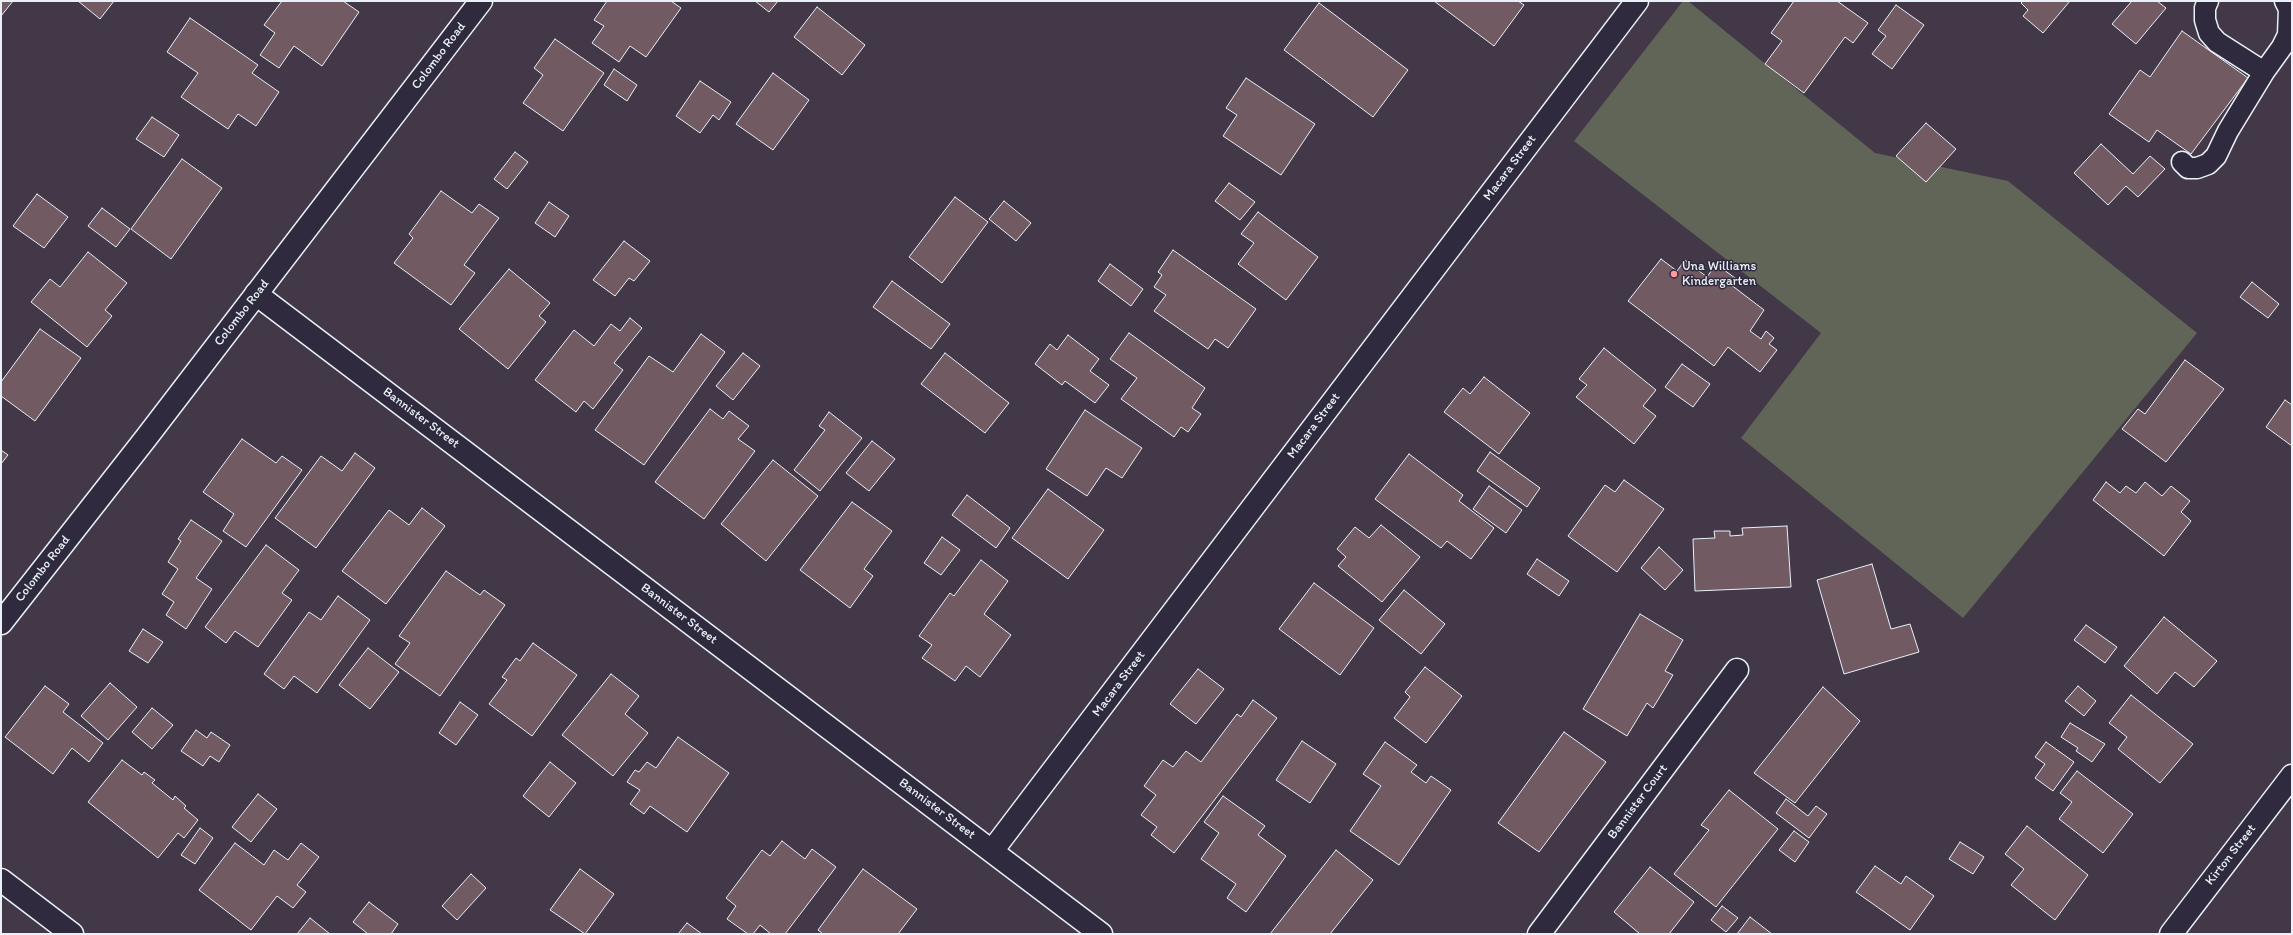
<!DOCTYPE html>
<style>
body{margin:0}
#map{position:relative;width:2293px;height:935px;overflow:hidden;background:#433848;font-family:Itim,sans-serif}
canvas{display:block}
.frame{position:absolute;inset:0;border:2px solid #e8f1f8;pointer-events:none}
</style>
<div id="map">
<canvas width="2293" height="935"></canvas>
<div class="frame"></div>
</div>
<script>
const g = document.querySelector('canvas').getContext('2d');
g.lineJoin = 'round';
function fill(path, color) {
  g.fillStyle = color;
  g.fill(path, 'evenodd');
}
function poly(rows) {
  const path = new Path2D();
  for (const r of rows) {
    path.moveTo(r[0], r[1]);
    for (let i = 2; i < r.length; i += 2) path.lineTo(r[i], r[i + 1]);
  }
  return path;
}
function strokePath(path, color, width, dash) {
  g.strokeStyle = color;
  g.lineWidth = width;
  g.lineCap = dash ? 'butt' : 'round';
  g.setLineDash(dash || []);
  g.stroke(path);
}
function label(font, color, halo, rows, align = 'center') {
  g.font = font + ' Itim,sans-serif';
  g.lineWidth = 3;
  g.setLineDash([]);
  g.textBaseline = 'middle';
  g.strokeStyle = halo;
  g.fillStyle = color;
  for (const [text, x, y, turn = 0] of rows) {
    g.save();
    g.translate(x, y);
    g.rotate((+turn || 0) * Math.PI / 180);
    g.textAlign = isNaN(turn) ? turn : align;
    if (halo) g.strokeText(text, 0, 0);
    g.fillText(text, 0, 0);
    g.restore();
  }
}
fill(poly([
 [1683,1,1688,1,1875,153,2008,181,2197,333,1963,618,1741,438,1821,333,1574,141]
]), '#616558');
const building = poly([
 [1,1,13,1,1,16,1,1],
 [78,1,114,1,100,19,78,1],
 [282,1,343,1,359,12,322,66,294,46,279,68,260,55,275,33,264,25,282,1],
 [607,1,671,1,681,8,646,57,630,46,619,62,592,43,604,26,594,20,607,1],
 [755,1,778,1,769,12,755,1],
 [1434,1,1518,1,1524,5,1494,46,1434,1],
 [1794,1,1837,1,1868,23,1853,43,1845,37,1804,93,1765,64,1782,41,1771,33,1794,1],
 [2023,1,2070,1,2043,33,2023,16,2028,10,2021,3,2023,1],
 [2132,1,2157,1,2166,8,2136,44,2112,24,2132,1],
 [1319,3,1408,70,1373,117,1284,50,1319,3],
 [1896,5,1924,25,1892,69,1872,54,1886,36,1878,30,1896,5],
 [817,7,865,45,842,75,794,37,817,7],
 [190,18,258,65,252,73,279,92,256,126,238,114,228,129,181,97,198,73,167,52,190,18],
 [2182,31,2248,78,2191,154,2157,130,2149,142,2109,114,2140,70,2150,77,2182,31],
 [555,39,604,73,563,131,523,103,543,75,534,68,555,39],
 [614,69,637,85,627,101,604,85,614,69],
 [773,73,809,100,773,150,736,124,773,73],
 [1246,78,1315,124,1281,175,1223,136,1237,115,1226,108,1246,78],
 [700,81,731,102,719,120,713,115,700,133,676,116,700,81],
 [152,117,179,135,164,157,136,139,152,117],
 [1926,123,1956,149,1926,182,1896,156,1926,123],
 [2101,144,2133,174,2150,156,2165,169,2138,197,2126,186,2108,205,2074,173,2101,144],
 [515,152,528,162,507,189,494,179,515,152],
 [182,159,222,188,171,259,131,229,182,159],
 [1229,183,1255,202,1240,220,1215,201,1229,183],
 [441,191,472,213,479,204,499,218,464,265,475,273,451,305,394,263,413,238,409,234,441,191],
 [37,194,68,217,44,248,13,226,37,194],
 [955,197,988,222,942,283,909,257,955,197],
 [1004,201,1031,223,1016,241,989,219,1004,201],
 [549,202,569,216,555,237,535,223,549,202],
 [102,208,130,229,116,247,88,226,102,208],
 [1258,212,1318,257,1286,300,1238,264,1254,243,1241,234,1258,212],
 [624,241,650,261,634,281,629,278,615,296,593,280,624,241],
 [1173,250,1256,309,1228,348,1215,339,1208,349,1154,311,1166,295,1154,287,1162,275,1158,272,1173,250],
 [88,252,127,283,105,310,112,316,87,347,31,302,50,279,60,287,88,252],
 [1661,259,1677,271,1685,260,1707,277,1716,264,1735,278,1730,284,1764,310,1750,331,1761,339,1766,331,1774,338,1769,344,1777,350,1760,372,1728,347,1714,366,1628,301,1661,259],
 [1110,264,1143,289,1131,306,1098,281,1110,264],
 [509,269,550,303,539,316,546,322,508,369,459,329,509,269],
 [892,281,950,324,931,349,873,307,892,281],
 [2252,282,2279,304,2268,318,2240,297,2252,282],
 [630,318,642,328,614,363,623,370,593,409,584,401,576,412,535,380,574,330,594,346,611,324,620,331,630,318],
 [40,329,81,358,35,421,1,396,1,382,40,329],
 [1129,333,1205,388,1192,408,1201,414,1188,432,1181,427,1174,437,1121,399,1137,378,1110,359,1129,333],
 [701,334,725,352,644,465,595,430,649,356,673,372,701,334],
 [1068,335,1099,359,1090,371,1109,385,1095,403,1065,381,1062,385,1035,364,1050,344,1057,350,1068,335],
 [1604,348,1656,390,1643,406,1656,416,1634,444,1576,397,1587,385,1579,379,1604,348],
 [743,353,760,366,733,400,716,386,743,353],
 [945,353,1009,403,985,433,921,384,945,353],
 [2185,360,2224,389,2166,462,2122,429,2138,409,2145,414,2185,360],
 [1682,364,1710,384,1693,407,1665,387,1682,364],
 [1484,377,1530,413,1499,454,1444,412,1463,388,1470,394,1484,377],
 [2285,400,2292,405,2292,446,2266,427,2285,400],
 [710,409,723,419,729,411,749,426,738,439,755,451,704,519,655,482,710,409],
 [1085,410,1142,448,1122,478,1106,468,1087,496,1046,469,1085,410],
 [829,412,862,438,820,491,794,470,825,430,819,426,829,412],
 [242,439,276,463,282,456,302,470,246,547,223,531,234,514,203,492,242,439],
 [872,441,895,459,869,491,846,473,872,441],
 [1,450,8,455,1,464,1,450],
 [1490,452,1540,488,1527,507,1477,471,1490,452],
 [355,453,375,468,316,548,275,518,321,456,342,471,355,453],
 [1409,454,1463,495,1459,501,1494,528,1471,559,1447,541,1441,548,1375,499,1409,454],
 [773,460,818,496,766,561,721,524,773,460],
 [1624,480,1664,509,1617,572,1568,536,1605,485,1615,492,1624,480],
 [2106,482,2120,493,2126,486,2136,493,2145,482,2162,496,2171,486,2190,501,2181,512,2191,521,2164,556,2093,500,2106,482],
 [1489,486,1522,510,1506,533,1473,509,1489,486],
 [1048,489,1104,530,1068,579,1012,538,1048,489],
 [967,495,1010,528,996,548,952,515,967,495],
 [852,502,892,531,864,569,873,576,850,608,800,570,852,502],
 [422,508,445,526,386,604,342,571,389,510,409,525,422,508],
 [191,520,222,541,196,578,212,589,186,629,166,615,174,602,162,594,178,569,168,562,181,541,178,539,191,520],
 [1381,525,1420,557,1382,602,1338,566,1346,557,1337,549,1355,527,1369,538,1381,525],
 [1787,526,1791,587,1695,591,1693,539,1715,538,1714,531,1730,531,1730,536,1743,535,1742,528,1787,526],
 [942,537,960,550,941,575,924,563,942,537],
 [266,545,299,570,282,593,292,600,258,647,235,631,226,643,205,627,266,545],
 [1659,547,1683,570,1665,590,1641,568,1659,547],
 [1537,559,1569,581,1559,596,1527,574,1537,559],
 [981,560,1008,581,984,614,1011,635,980,677,966,666,955,681,922,658,932,645,919,636,950,593,954,596,981,560],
 [1872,564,1891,629,1910,624,1919,652,1844,674,1817,580,1872,564],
 [446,571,480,595,484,590,505,605,440,696,395,664,410,643,399,636,446,571],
 [1314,583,1374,628,1340,675,1279,629,1314,583],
 [1404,590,1445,624,1421,654,1379,620,1404,590],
 [338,596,370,620,317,693,294,676,284,689,264,674,309,612,321,620,338,596],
 [1640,614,1683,640,1665,671,1673,675,1653,708,1647,703,1627,736,1583,709,1640,614],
 [2164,617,2217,661,2194,687,2175,672,2157,694,2124,666,2164,617],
 [2086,625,2117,647,2105,663,2074,640,2086,625],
 [143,629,163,642,148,663,129,651,143,629],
 [533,643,577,675,532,736,489,704,507,680,502,677,516,658,520,661,533,643],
 [368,648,399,672,370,709,339,685,368,648],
 [1425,667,1462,696,1426,743,1394,718,1410,697,1405,692,1425,667],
 [1198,669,1224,689,1196,724,1170,704,1198,669],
 [611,674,639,696,625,714,648,733,613,776,562,735,611,674],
 [110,683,137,707,108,740,81,716,110,683],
 [45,686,69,704,63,712,103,743,89,762,72,748,53,774,5,737,45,686],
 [2078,686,2096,701,2084,716,2065,701,2078,686],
 [1823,687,1860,721,1795,803,1754,773,1823,687],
 [2131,695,2193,744,2160,783,2118,749,2127,737,2109,723,2131,695],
 [1253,700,1277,718,1174,853,1151,835,1157,827,1141,815,1156,795,1144,786,1163,760,1173,767,1186,751,1201,762,1237,714,1241,717,1253,700],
 [460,702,478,715,456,745,439,733,460,702],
 [152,708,173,725,152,749,132,732,152,708],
 [2070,723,2105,744,2092,762,2076,751,2078,748,2061,737,2070,723],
 [196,730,207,738,211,732,230,745,219,762,210,756,203,766,181,751,196,730],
 [1564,732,1606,762,1539,852,1498,823,1564,732],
 [678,737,729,773,687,832,650,806,644,814,630,804,640,790,627,782,635,770,639,772,647,762,656,768,678,737],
 [1302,741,1336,764,1310,803,1276,780,1302,741],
 [1385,742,1417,765,1411,772,1426,783,1431,776,1451,790,1399,865,1350,831,1381,786,1363,774,1385,742],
 [2046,742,2074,762,2053,791,2035,778,2045,764,2035,757,2046,742],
 [122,760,142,775,144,772,155,780,152,783,173,800,175,796,186,806,184,808,198,820,184,838,178,833,158,858,88,802,122,760],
 [550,762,576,783,549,817,523,796,550,762],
 [2077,771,2133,814,2103,853,2059,819,2072,802,2060,793,2077,771],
 [1729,790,1778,829,1716,907,1674,874,1709,830,1701,825,1729,790],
 [258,794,277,809,251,842,232,827,258,794],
 [1223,796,1265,826,1258,835,1286,856,1246,912,1227,898,1236,884,1201,859,1219,833,1204,822,1223,796],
 [1786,799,1808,816,1816,806,1827,814,1809,838,1776,813,1786,799],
 [2027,826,2088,875,2055,920,2011,885,2024,869,2005,854,2027,826],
 [200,828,213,838,195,864,181,855,200,828],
 [1794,831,1809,842,1795,862,1779,850,1794,831],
 [782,841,805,859,812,849,836,867,785,934,771,934,760,925,753,934,748,934,727,919,736,906,726,898,762,850,770,856,782,841],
 [1960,842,1984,857,1973,874,1949,859,1960,842],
 [235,843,264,865,274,850,288,860,301,843,319,857,297,885,306,892,293,908,277,896,251,930,199,890,235,843],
 [1336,850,1373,880,1330,934,1270,934,1336,850],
 [1875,866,1901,884,1906,876,1934,896,1910,930,1856,892,1875,866],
 [1650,867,1694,902,1669,934,1640,934,1614,912,1650,867],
 [580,869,614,894,585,934,550,910,580,869],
 [863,869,917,909,898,934,823,934,818,930,863,869],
 [471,874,486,888,457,920,442,906,471,874],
 [369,902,398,924,391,934,368,934,353,922,369,902],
 [1722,906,1738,918,1726,932,1711,920,1722,906],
 [1750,917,1772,934,1737,934,1750,917],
 [310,918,330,934,297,934,310,918],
 [687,923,702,934,678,934,687,923]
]);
fill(building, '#715a62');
strokePath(building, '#e8f1f8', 1);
const service = poly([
 [2208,1,2205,8,2205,20,2209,33,2217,42,2264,72],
 [2182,162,2188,168,2197,168,2208,164,2216,156,2228,131,2264,72,2282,47,2288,35,2289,9,2285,1]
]);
const minor = poly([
 [256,294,1101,934],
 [992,851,1637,1],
 [1539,934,1737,670],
 [2171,934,2292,776]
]);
const tertiary = poly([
 [1,623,146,438,481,1],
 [1,880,72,934]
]);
strokePath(service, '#e8f1f8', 23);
strokePath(minor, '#e8f1f8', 25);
strokePath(tertiary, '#e8f1f8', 25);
strokePath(service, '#2f2a3d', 20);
strokePath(minor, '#2f2a3d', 22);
strokePath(tertiary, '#2f2a3d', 22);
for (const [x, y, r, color] of [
 [1674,274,4,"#ff9aa2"]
]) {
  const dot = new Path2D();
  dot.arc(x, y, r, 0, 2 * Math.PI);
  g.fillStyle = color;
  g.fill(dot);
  strokePath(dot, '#2f2a3d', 1.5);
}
label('13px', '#e8f1f8', '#2f2a3d', [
 ["Colombo Road",439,56,-53],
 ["Macara Street",1510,168,-53],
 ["Colombo Road",242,313,-52],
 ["Bannister Street",421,418,37],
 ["Macara Street",1314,426,-53],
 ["Colombo Road",43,569,-52],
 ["Bannister Street",679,614,37],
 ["Macara Street",1119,684,-53],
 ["Bannister Court",1638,802,-53],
 ["Bannister Street",937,809,37],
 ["Kirton Street",2231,855,-52]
]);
label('13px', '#e8f1f8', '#2f2a3d', [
 ["Una Williams",1682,267],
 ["Kindergarten",1682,282]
], 'left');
</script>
